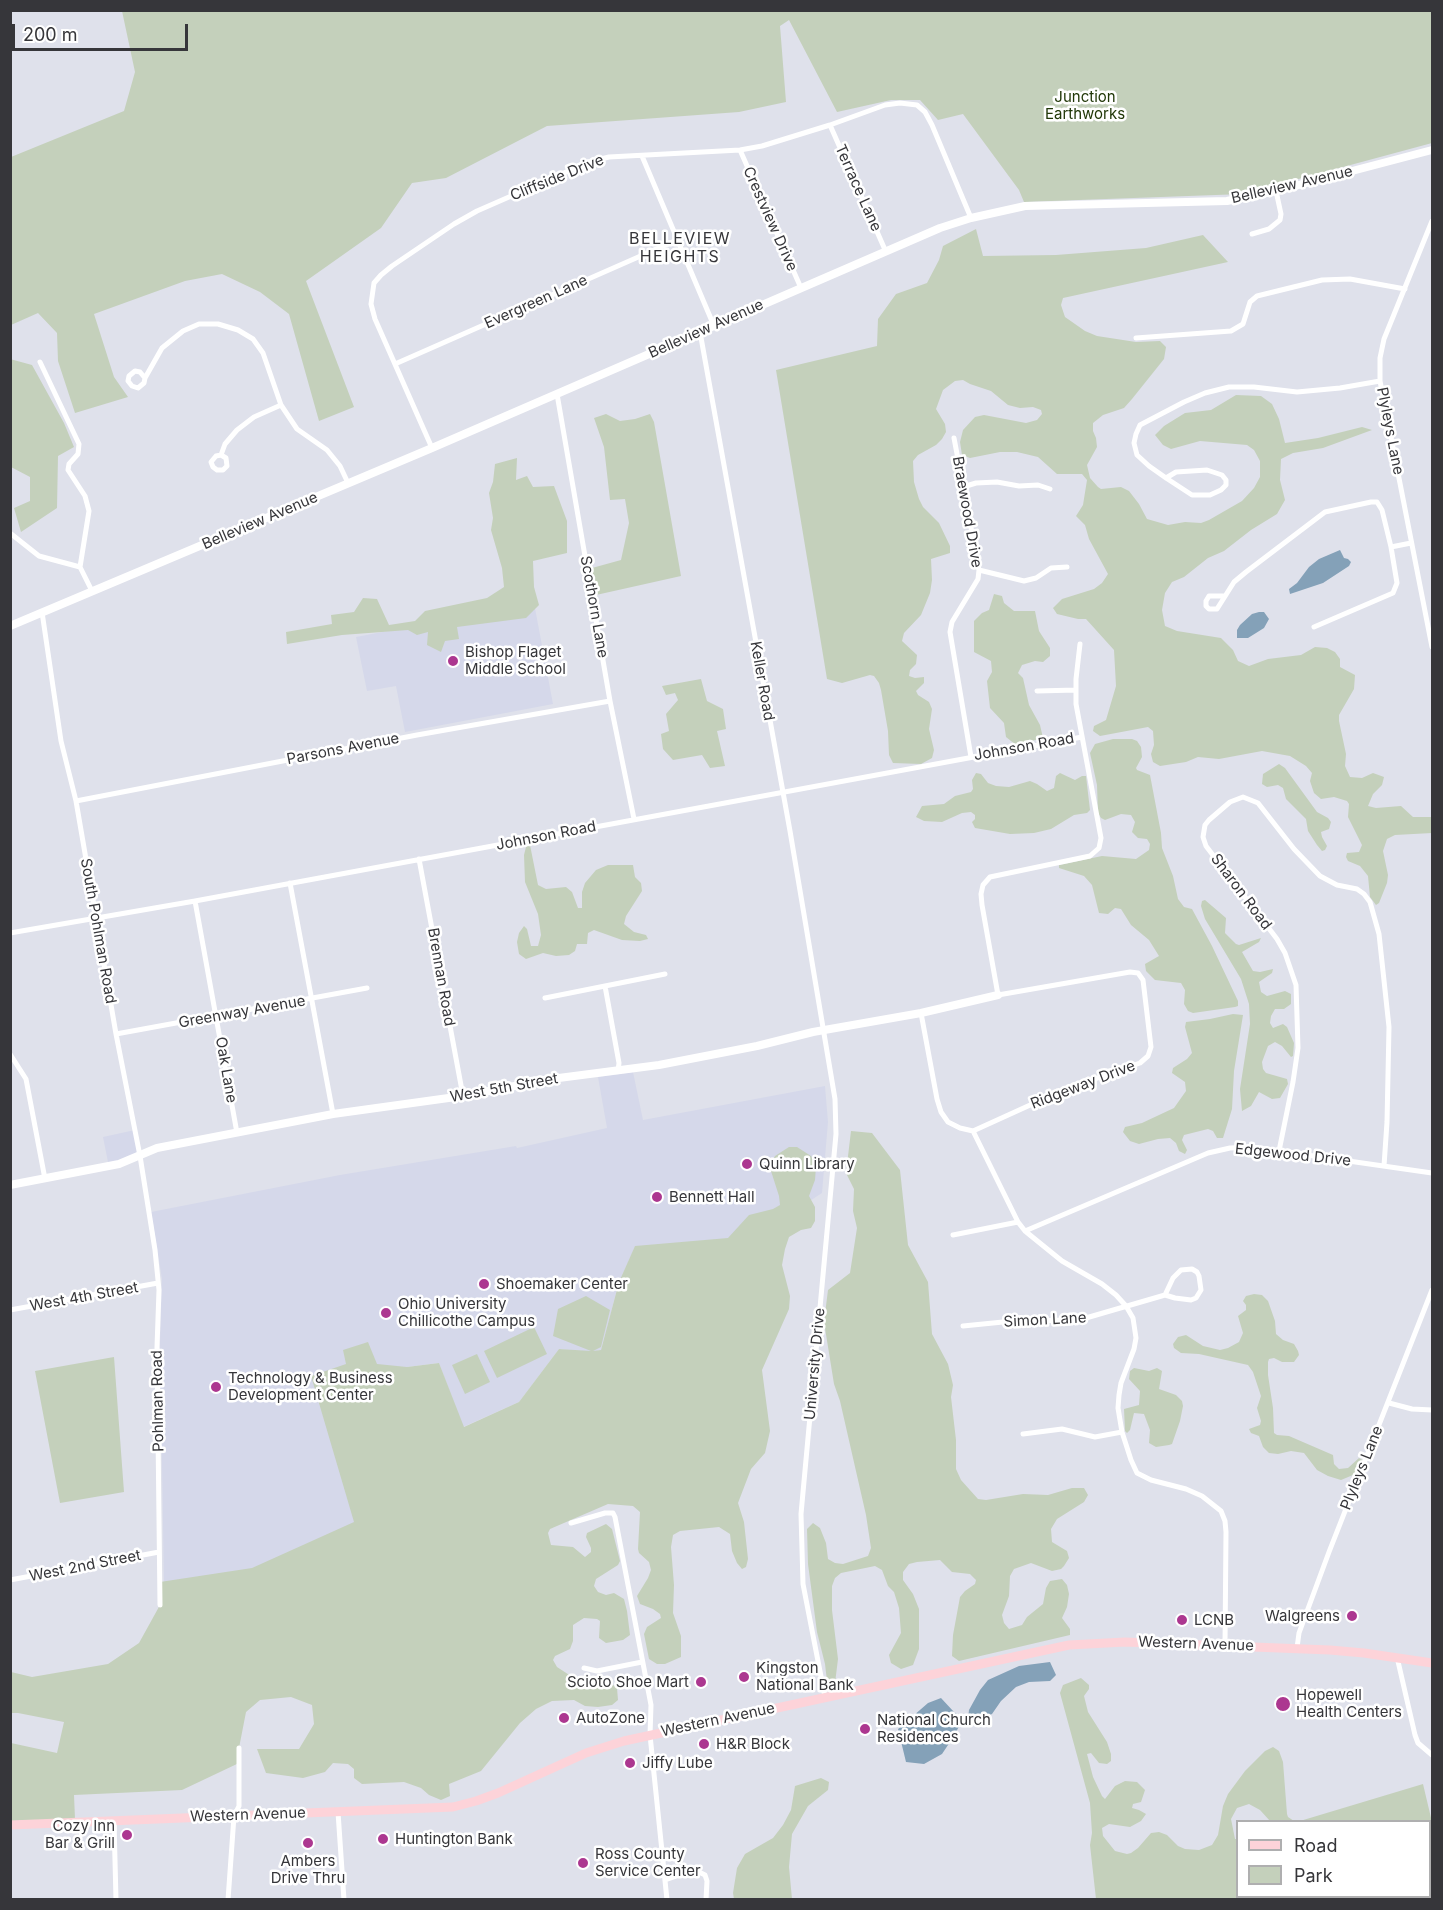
<!DOCTYPE html>
<style>
body{margin:0}
#map{position:relative;width:1443px;height:1910px;overflow:hidden;background:#dfe1eb;font-family:Inter,sans-serif}
canvas{display:block}
.frame{position:absolute;inset:0;border:12px solid #36363a;pointer-events:none}
.legend{position:absolute;left:1236px;top:1820px;width:195px;height:78px;box-sizing:border-box;background:#fff;border:2px solid #afafb0;margin:0;padding:8px 10px;list-style:none;font-size:18px;color:#36363a}
.legend li{display:flex;align-items:center;gap:12px;height:30px}
.legend b{width:30px;border:2px solid #afafb0}
.scale{position:absolute;left:12px;top:24px;width:176px;height:27px;box-sizing:border-box;border:3px solid #36363a;border-top:0;padding-left:8px;font-size:18px;line-height:21px;white-space:nowrap;color:#36363a;-webkit-text-stroke:4px #fff;paint-order:stroke}
</style>
<div id="map">
<canvas width="1443" height="1910"></canvas>
<div class="frame"></div>
<ul class="legend">
<li><b style="height:8px;background:#fdd3d9"></b>Road</li>
<li><b style="height:16px;background:#c4d0bb"></b>Park</li>
</ul>
<div class="scale">200 m</div>
</div>
<script>
const g = document.querySelector('canvas').getContext('2d');
g.lineJoin = 'round';
function fill(path, color) {
  g.fillStyle = color;
  g.fill(path, 'evenodd');
}
function poly(rows) {
  const path = new Path2D();
  for (const r of rows) {
    path.moveTo(r[0], r[1]);
    for (let i = 2; i < r.length; i += 2) path.lineTo(r[i], r[i + 1]);
  }
  return path;
}
function strokePath(path, color, width, dash) {
  g.strokeStyle = color;
  g.lineWidth = width;
  g.lineCap = dash ? 'butt' : 'round';
  g.setLineDash(dash || []);
  g.stroke(path);
}
function label(font, color, halo, rows, align = 'center') {
  g.font = font + ' Inter,sans-serif';
  g.lineWidth = 5;
  g.setLineDash([]);
  g.textBaseline = 'middle';
  g.strokeStyle = halo;
  g.fillStyle = color;
  for (const [text, x, y, turn = 0] of rows) {
    g.save();
    g.translate(x, y);
    g.rotate((+turn || 0) * Math.PI / 180);
    g.textAlign = isNaN(turn) ? turn : align;
    if (halo) g.strokeText(text, 0, 0);
    g.fillText(text, 0, 0);
    g.restore();
  }
}
fill(poly([
 [534,603,553,704,405,732,396,686,367,691,356,637],
 [633,1072,643,1120,825,1086,828,1122,822,1193,756,1236,635,1247,619,1282,601,1350,594,1352,559,1349,519,1402,463,1427,439,1363,407,1367,387,1366,360,1525,256,1572,164,1584,160,1343,162,1279,151,1212,340,1175,516,1146,517,1148,607,1128,598,1077],
 [135,1130,140,1156,109,1167,103,1137]
]), '#d5d8ea');
fill(poly([
 [262,10,1432,11,1432,143,1243,194,1024,202,1019,190,963,114,938,120,920,100,891,100,837,112,789,20,780,26,786,102,739,112,547,126,446,178,412,183,381,228,306,281,354,407,319,421,289,314,260,292,222,274,185,281,94,314,114,377,128,397,75,413,58,361,57,333,38,313,11,325,11,157,124,111,135,72,122,11],
 [976,229,983,256,1056,255,1146,248,1203,235,1228,262,1063,298,1061,305,1065,317,1085,331,1097,336,1136,342,1160,341,1166,347,1164,359,1132,399,1124,408,1103,415,1093,423,1093,431,1096,438,1097,447,1087,465,1090,478,1098,487,1101,489,1121,487,1129,491,1139,504,1147,519,1168,525,1185,522,1201,523,1209,520,1242,501,1254,488,1260,477,1260,461,1254,450,1247,445,1200,441,1171,449,1163,445,1155,435,1164,426,1185,413,1211,410,1236,395,1261,396,1272,404,1279,419,1285,443,1318,438,1362,427,1372,430,1323,448,1293,453,1281,459,1280,480,1285,500,1277,514,1251,530,1224,551,1208,558,1184,577,1172,582,1165,593,1162,610,1165,626,1177,631,1221,638,1233,650,1238,661,1249,666,1268,659,1301,655,1315,647,1327,648,1335,652,1340,659,1340,667,1355,675,1354,689,1339,715,1339,721,1346,754,1345,766,1350,777,1362,778,1373,773,1384,777,1382,785,1373,794,1368,806,1376,808,1401,806,1413,817,1432,817,1432,833,1395,835,1387,839,1383,851,1388,875,1387,883,1379,903,1376,905,1370,897,1368,876,1360,866,1348,861,1346,857,1347,853,1359,852,1362,845,1348,817,1349,804,1347,801,1334,797,1321,799,1314,793,1310,781,1312,773,1306,766,1290,756,1262,751,1219,759,1198,757,1186,762,1160,766,1153,762,1151,754,1154,745,1153,731,1148,727,1100,736,1093,731,1094,726,1106,720,1116,686,1114,650,1086,619,1078,619,1057,614,1053,608,1062,599,1094,589,1102,583,1108,574,1089,539,1085,525,1076,516,1083,505,1087,480,1082,474,1057,474,1038,457,1017,452,1000,452,970,458,962,455,960,442,963,430,975,417,984,415,1026,423,1037,420,1042,414,1041,410,1033,407,1020,408,1008,405,991,391,970,384,963,380,955,381,943,390,936,409,945,424,946,432,942,439,936,445,918,455,913,461,914,482,919,499,923,507,939,523,950,546,950,553,931,559,932,580,930,593,921,615,904,633,902,641,917,655,916,664,910,670,909,676,915,678,924,677,924,683,916,691,918,695,929,702,932,709,929,729,934,750,932,758,921,764,893,763,889,755,888,731,881,690,879,683,874,676,870,675,842,683,827,679,776,370,877,346,878,319,896,294,927,283,939,260,943,246],
 [10,359,32,365,64,423,74,447,58,456,57,508,21,532,14,508,30,501,30,477,11,467],
 [606,414,620,421,635,419,650,414,654,422,681,576,596,595,592,568,621,560,629,523,625,499,610,500,604,447,594,418],
 [517,458,516,480,527,476,533,487,554,486,567,521,567,553,533,561,534,587,539,605,526,618,457,627,459,639,445,641,441,652,427,645,428,632,417,635,408,630,342,635,287,644,286,632,332,624,331,615,354,612,363,598,377,599,389,625,415,621,425,611,487,598,504,587,502,568,491,530,493,518,489,493,493,482,495,464],
 [994,594,1002,596,1004,603,1014,611,1035,611,1039,631,1050,648,1050,656,1043,662,1035,661,1022,665,1018,673,1023,678,1029,705,1040,725,1043,738,1016,745,1006,737,1004,723,990,708,987,681,992,672,991,661,974,652,974,621,982,613,989,610],
 [701,679,707,701,723,709,726,729,717,731,725,766,710,768,702,755,673,760,663,749,661,734,669,731,666,714,678,700,675,693,666,695,662,686],
 [1113,739,1132,739,1137,741,1141,747,1142,757,1136,768,1137,770,1150,775,1161,833,1162,848,1173,876,1178,899,1184,907,1192,909,1212,946,1238,1001,1238,1006,1235,1007,1193,1013,1188,1011,1184,1004,1185,990,1181,983,1155,980,1146,971,1145,964,1159,956,1149,940,1131,925,1121,909,1115,908,1108,914,1099,913,1092,885,1084,876,1059,868,1059,865,1102,856,1136,859,1149,850,1150,844,1147,839,1138,838,1132,832,1135,822,1131,815,1121,814,1105,820,1101,818,1098,813,1097,785,1090,753,1095,744],
 [1279,764,1285,768,1317,812,1328,818,1331,822,1329,829,1321,832,1322,837,1327,846,1325,850,1322,851,1317,845,1308,831,1306,819,1286,799,1283,788,1278,785,1267,787,1262,784,1263,774],
 [976,773,981,774,988,783,996,786,1009,787,1030,781,1037,784,1047,791,1054,788,1056,776,1060,773,1075,780,1082,776,1086,776,1090,810,1087,813,1074,815,1051,829,1034,833,1010,834,975,828,972,822,975,819,975,815,971,812,962,813,942,822,924,821,916,817,922,806,944,804,955,796,971,792,973,789,972,780],
 [530,845,538,885,546,889,566,887,572,892,578,908,582,908,582,892,585,883,596,870,608,865,633,865,635,877,641,883,642,891,626,916,624,924,634,932,646,935,648,939,640,941,622,940,594,930,588,933,587,944,577,944,575,951,569,955,556,956,543,953,526,959,519,954,517,942,519,933,524,926,527,929,531,946,538,946,541,935,538,914,525,882,524,855,526,847],
 [1205,900,1226,918,1225,933,1236,944,1239,945,1261,938,1259,942,1242,952,1253,971,1260,972,1273,969,1272,973,1259,982,1261,992,1267,996,1285,991,1291,994,1291,1004,1284,1009,1275,1009,1271,1016,1270,1023,1273,1028,1283,1024,1287,1027,1294,1043,1293,1056,1291,1057,1282,1046,1275,1042,1268,1046,1262,1062,1263,1069,1266,1073,1287,1079,1288,1084,1280,1098,1272,1099,1259,1092,1251,1106,1242,1111,1240,1089,1250,1024,1249,1004,1241,979,1205,919,1201,906,1202,901],
 [1233,1014,1243,1015,1234,1071,1232,1109,1223,1138,1217,1138,1213,1131,1208,1129,1184,1135,1182,1140,1187,1150,1185,1154,1179,1151,1176,1143,1170,1138,1158,1139,1139,1144,1130,1141,1123,1132,1125,1127,1142,1123,1174,1108,1186,1091,1185,1082,1172,1073,1173,1068,1187,1059,1192,1053,1185,1027,1186,1022,1210,1019],
 [851,1131,872,1133,900,1170,908,1245,928,1282,932,1334,948,1364,953,1385,951,1397,956,1440,956,1469,961,1480,978,1499,986,1500,1023,1494,1048,1495,1072,1488,1084,1488,1088,1495,1084,1502,1057,1519,1051,1529,1052,1542,1067,1551,1069,1558,1064,1566,1061,1569,1052,1571,1031,1563,1014,1569,1010,1576,1009,1596,1002,1615,1004,1623,1009,1629,1022,1625,1027,1617,1043,1604,1046,1588,1050,1581,1062,1579,1067,1585,1069,1594,1067,1607,1062,1618,1070,1629,1070,1635,959,1661,952,1656,953,1635,960,1597,965,1591,975,1584,976,1580,970,1574,952,1572,940,1560,917,1562,909,1564,903,1572,903,1580,913,1594,919,1609,919,1649,913,1665,901,1669,891,1663,889,1655,901,1633,899,1608,894,1592,888,1586,882,1570,875,1566,841,1573,835,1578,832,1586,832,1610,838,1659,835,1683,827,1681,825,1664,817,1632,808,1564,807,1529,813,1523,820,1528,826,1543,828,1559,835,1563,843,1564,868,1556,871,1548,866,1515,840,1401,834,1384,824,1322,828,1290,850,1273,857,1228,853,1211,854,1189,846,1173],
 [789,1147,797,1147,811,1156,816,1167,815,1180,809,1196,815,1207,815,1221,811,1228,801,1230,789,1237,785,1249,782,1265,790,1296,789,1309,762,1370,770,1431,765,1453,751,1469,738,1503,744,1522,748,1559,746,1567,742,1569,737,1563,732,1551,730,1534,719,1527,680,1531,673,1535,671,1547,674,1585,673,1613,681,1636,681,1657,665,1664,657,1664,649,1659,644,1634,647,1627,661,1618,660,1614,653,1609,640,1604,637,1596,648,1578,651,1570,649,1562,639,1553,638,1549,640,1512,633,1506,608,1504,550,1529,548,1533,551,1545,573,1547,585,1557,591,1552,591,1548,586,1537,587,1533,606,1524,612,1529,620,1561,618,1565,596,1579,594,1586,598,1592,606,1595,614,1593,624,1599,627,1611,630,1635,623,1640,606,1643,599,1638,600,1621,597,1619,584,1618,573,1625,573,1641,570,1649,555,1656,553,1660,557,1667,577,1680,585,1689,593,1689,608,1681,617,1688,618,1700,612,1705,598,1707,585,1706,574,1700,552,1701,536,1709,520,1723,481,1771,449,1784,450,1796,441,1800,429,1795,421,1788,404,1782,362,1784,354,1778,354,1769,348,1764,333,1763,325,1772,303,1778,266,1773,257,1749,299,1749,314,1724,312,1705,291,1697,260,1700,246,1712,239,1748,239,1763,182,1790,74,1795,75,1819,11,1821,11,1743,57,1753,64,1722,18,1713,11,1713,11,1672,32,1677,108,1664,139,1643,160,1605,160,1582,252,1568,354,1522,311,1376,346,1364,343,1350,368,1342,377,1364,407,1367,439,1363,464,1427,519,1402,559,1349,591,1351,553,1336,558,1309,586,1296,610,1310,601,1347,593,1351,601,1350,619,1282,635,1246,728,1238,749,1215,773,1209,780,1205,779,1196,771,1171,771,1163,775,1156],
 [1254,1294,1262,1295,1268,1301,1275,1321,1276,1334,1283,1340,1294,1344,1298,1351,1299,1355,1294,1362,1282,1362,1274,1358,1269,1359,1268,1362,1268,1375,1273,1408,1274,1433,1277,1435,1289,1436,1333,1455,1334,1464,1339,1469,1348,1468,1359,1458,1364,1461,1353,1475,1341,1480,1328,1476,1317,1470,1304,1453,1291,1451,1278,1454,1269,1453,1263,1447,1259,1436,1251,1433,1249,1429,1260,1425,1261,1421,1257,1408,1261,1396,1253,1372,1248,1365,1199,1354,1181,1353,1174,1348,1173,1344,1178,1337,1186,1335,1203,1346,1220,1350,1228,1348,1239,1342,1243,1333,1238,1316,1246,1310,1246,1305,1243,1301,1246,1296],
 [534,1327,547,1354,497,1378,484,1351],
 [477,1354,490,1382,465,1394,452,1365],
 [114,1357,124,1492,60,1503,35,1371],
 [1134,1368,1149,1371,1157,1368,1162,1371,1159,1389,1176,1395,1182,1401,1183,1406,1180,1421,1172,1444,1169,1445,1156,1447,1149,1443,1150,1430,1144,1414,1134,1413,1130,1430,1127,1433,1125,1431,1124,1409,1139,1405,1140,1391,1129,1379,1130,1371],
 [1081,1678,1089,1685,1089,1689,1084,1696,1088,1712,1107,1742,1111,1754,1111,1761,1107,1764,1099,1763,1091,1753,1087,1754,1093,1777,1102,1796,1105,1799,1115,1786,1125,1781,1137,1782,1145,1790,1141,1802,1133,1804,1132,1808,1139,1810,1146,1814,1141,1821,1130,1827,1109,1824,1102,1828,1103,1836,1115,1851,1127,1854,1131,1853,1138,1848,1151,1833,1159,1832,1167,1835,1178,1846,1185,1849,1199,1850,1212,1845,1218,1835,1223,1806,1228,1794,1245,1771,1265,1751,1273,1747,1279,1751,1283,1762,1287,1814,1288,1817,1294,1821,1270,1821,1260,1810,1249,1804,1237,1808,1231,1819,1235,1839,1237,1839,1238,1896,1430,1896,1430,1822,1300,1821,1423,1784,1432,1822,1432,1899,1096,1899,1090,1845,1092,1833,1090,1803,1060,1693,1063,1685],
 [821,1778,829,1782,828,1790,808,1806,792,1834,789,1867,792,1899,734,1899,733,1893,737,1868,745,1854,773,1838,783,1825,791,1810,795,1786]
]), '#c4d0bb');
fill(poly([
 [1340,550,1344,558,1348,559,1351,562,1349,566,1323,583,1290,594,1289,589,1297,583,1309,567,1319,559],
 [1259,612,1264,612,1269,619,1264,628,1248,638,1237,638,1237,630,1240,625,1252,614],
 [1050,1662,1056,1675,1050,1681,1029,1682,1016,1687,1001,1701,992,1714,976,1721,968,1719,969,1710,980,1690,988,1680,1019,1666],
 [941,1698,954,1712,960,1716,961,1723,952,1739,942,1754,924,1764,906,1762,898,1729,928,1703]
]), '#84a1b8');
strokePath(poly([
 [830,125,886,252],
 [740,150,801,288],
 [642,156,714,326],
 [1432,221,1384,339,1380,358,1380,381,1432,647],
 [1252,234,1269,229,1280,220,1281,214,1276,191],
 [700,332,790,831,835,1099,836,1134,801,1514,803,1584,825,1697],
 [1136,338,1231,331,1243,324,1250,302,1257,296,1322,280,1350,279,1405,289],
 [40,362,79,444,78,454,69,464,68,470,85,496,89,511,80,567],
 [395,364,677,240],
 [145,378,144,383,138,388,132,386,128,381,129,376,135,371,140,372,145,378,162,348,183,331,199,324,218,324,238,330,253,339,263,353,281,405,297,429,327,450,340,466,348,483],
 [557,394,610,701,634,819],
 [954,438,979,570,978,579,952,622,950,632,971,757],
 [432,448,375,319,371,304,374,283,381,275,392,266,454,224,477,211,589,162,609,157,740,150,762,146,830,125,885,105,900,103,917,105,925,112,932,125,971,218],
 [221,455,216,456,211,462,213,467,217,470,223,470,227,466,226,458,221,455,225,444,237,430,254,417,281,405],
 [1166,478,1176,472,1207,470,1222,475,1226,480,1226,485,1221,490,1210,495,1192,495,1166,478,1149,466,1137,455,1134,443,1136,434,1140,425,1184,402,1205,393,1229,387,1254,387,1297,392,1340,388,1380,381],
 [963,487,976,483,997,482,1019,486,1038,485,1050,489],
 [10,533,39,556,80,567,92,591],
 [979,570,1024,581,1036,578,1051,568,1067,567],
 [1224,596,1209,596,1206,601,1206,606,1209,609,1217,609,1234,582,1246,572,1325,512,1371,502,1377,502,1382,510,1391,547,1411,543],
 [42,612,61,741,76,801,116,1034,140,1156,155,1250,159,1290,157,1347,160,1605],
 [1314,627,1393,593,1397,583,1391,547],
 [1037,691,1076,690],
 [76,801,417,735,610,701],
 [419,859,463,1096],
 [290,883,333,1114],
 [195,901,237,1133],
 [10,933,195,901,1082,737],
 [605,986,619,1063,618,1071],
 [545,998,665,974],
 [921,1013,937,1099,941,1112,948,1122,960,1128,973,1131,1018,1222,1025,1231,1062,1261,1102,1284,1116,1295,1126,1306,1133,1318,1136,1338,1134,1349,1121,1383,1119,1395,1118,1408,1122,1432,1131,1460,1137,1473,1151,1480,1186,1489,1202,1496,1221,1511,1225,1521,1226,1532,1225,1645],
 [116,1034,367,988],
 [10,1054,26,1079,45,1179],
 [973,1131,1061,1091,1140,1063,1148,1056,1151,1047,1143,980,1138,973,1130,972,998,995,982,905,981,894,983,885,990,877,1090,856,1099,848,1101,838,1076,704,1076,679,1080,644],
 [1279,1151,1293,1082,1298,1048,1296,985,1285,953,1277,939,1206,846,1203,837,1205,825,1209,820,1230,802,1243,797,1258,803,1294,849,1320,876,1337,885,1357,889,1364,894,1370,902,1379,934,1389,1027,1387,1122,1384,1166],
 [1025,1231,1208,1153,1230,1148,1252,1147,1279,1151,1432,1173],
 [953,1235,1018,1222],
 [10,1310,158,1283],
 [963,1326,1013,1321,1079,1320,1165,1295,1175,1298,1191,1300,1196,1298,1201,1290,1199,1276,1197,1272,1192,1269,1181,1270,1173,1278,1165,1295],
 [1389,1403,1412,1409,1432,1410],
 [1023,1434,1062,1429,1095,1437,1122,1432],
 [571,1523,605,1513,613,1513,615,1517,651,1705,650,1735,667,1900],
 [10,1580,159,1552],
 [1297,1648,1299,1633,1329,1552,1432,1290],
 [1397,1657,1415,1735,1418,1743,1432,1755],
 [584,1668,597,1671,642,1662],
 [338,1812,344,1900],
 [114,1821,116,1900],
 [665,1880,691,1871,699,1872,705,1875,707,1881,706,1900],
 [228,1900,234,1816,239,1806,239,1748]
]), '#fff', 5);
strokePath(poly([
 [10,626,432,448,940,228,971,218,1025,206,1227,201,1276,191,1432,150],
 [10,1185,119,1164,157,1148,333,1114,463,1096,551,1079,659,1065,757,1046,813,1032,921,1013,998,995]
]), '#fff', 8);
strokePath(poly([
 [10,1825,453,1807,476,1801,498,1793,586,1753,624,1741,1069,1645,1125,1642,1330,1650,1364,1653,1432,1663]
]), '#fdd3d9', 9);
for (const [x, y, r, color] of [
 [453,661,6,"#ac3790"],
 [747,1164,6,"#ac3790"],
 [657,1197,6,"#ac3790"],
 [484,1284,6,"#ac3790"],
 [386,1313,6,"#ac3790"],
 [216,1387,6,"#ac3790"],
 [1352,1616,6,"#ac3790"],
 [1182,1620,6,"#ac3790"],
 [744,1677,6,"#ac3790"],
 [701,1682,6,"#ac3790"],
 [1283,1704,8,"#ac3790"],
 [564,1718,6,"#ac3790"],
 [865,1729,6,"#ac3790"],
 [704,1744,6,"#ac3790"],
 [630,1763,6,"#ac3790"],
 [127,1835,6,"#ac3790"],
 [383,1839,6,"#ac3790"],
 [308,1843,6,"#ac3790"],
 [583,1863,6,"#ac3790"]
]) {
  const dot = new Path2D();
  dot.arc(x, y, r, 0, 2 * Math.PI);
  g.fillStyle = color;
  g.fill(dot);
  strokePath(dot, '#fff', 2);
}
label('15px', '#213808', '#fff', [
 ["Junction",1085,97],
 ["Earthworks",1085,114]
]);
label('15px', '#36363a', '#fff', [
 ["Cliffside Drive",557,178,-22],
 ["Belleview Avenue",1292,185,-13],
 ["Terrace Lane",858,188,66],
 ["Crestview Drive",770,219,66],
 ["Evergreen Lane",536,302,-24],
 ["Belleview Avenue",706,329,-24],
 ["Plyleys Lane",1390,431,79],
 ["Braewood Drive",967,512,80],
 ["Belleview Avenue",260,521,-23],
 ["Scothorn Lane",594,607,80],
 ["Keller Road",762,681,80],
 ["Johnson Road",1024,747,-10],
 ["Parsons Avenue",343,749,-11],
 ["Johnson Road",546,836,-11],
 ["Sharon Road",1241,892,53],
 ["South Pohlman Road",98,931,80],
 ["Brennan Road",441,977,80],
 ["Greenway Avenue",242,1012,-10],
 ["Oak Lane",226,1070,80],
 ["Ridgeway Drive",1083,1085,-21],
 ["West 5th Street",504,1088,-10],
 ["Edgewood Drive",1293,1155,6],
 ["West 4th Street",84,1297,-10],
 ["Simon Lane",1045,1320,-3],
 ["University Drive",815,1364,-85],
 ["Pohlman Road",158,1401,-91],
 ["Plyleys Lane",1362,1468,-68],
 ["West 2nd Street",85,1566,-11],
 ["Western Avenue",1196,1644,2],
 ["Western Avenue",718,1720,-12],
 ["Western Avenue",248,1815,-2]
]);
label('15px', '#36363a', '#fff', [
 ["Bishop Flaget",465,652],
 ["Middle School",465,669],
 ["Quinn Library",759,1164],
 ["Bennett Hall",669,1197],
 ["Shoemaker Center",496,1284],
 ["Ohio University",398,1304],
 ["Chillicothe Campus",398,1321],
 ["Technology & Business",228,1378],
 ["Development Center",228,1395],
 ["Walgreens",1340,1616,"right"],
 ["LCNB",1194,1620],
 ["Kingston",756,1668],
 ["National Bank",756,1685],
 ["Scioto Shoe Mart",689,1682,"right"],
 ["Hopewell",1296,1695],
 ["Health Centers",1296,1712],
 ["AutoZone",576,1718],
 ["National Church",877,1720],
 ["Residences",877,1737],
 ["H&R Block",716,1744],
 ["Jiffy Lube",642,1763],
 ["Cozy Inn",115,1826,"right"],
 ["Bar & Grill",115,1843,"right"],
 ["Huntington Bank",395,1839],
 ["Ross County",595,1854],
 ["Service Center",595,1871],
 ["Ambers",308,1861,"center"],
 ["Drive Thru",308,1878,"center"]
], 'left');
g.letterSpacing = '1.5px';
label('16px', '#36363a', '#fff', [
 ["BELLEVIEW",680,239],
 ["HEIGHTS",680,257]
]);
g.letterSpacing = '0px';
</script>
